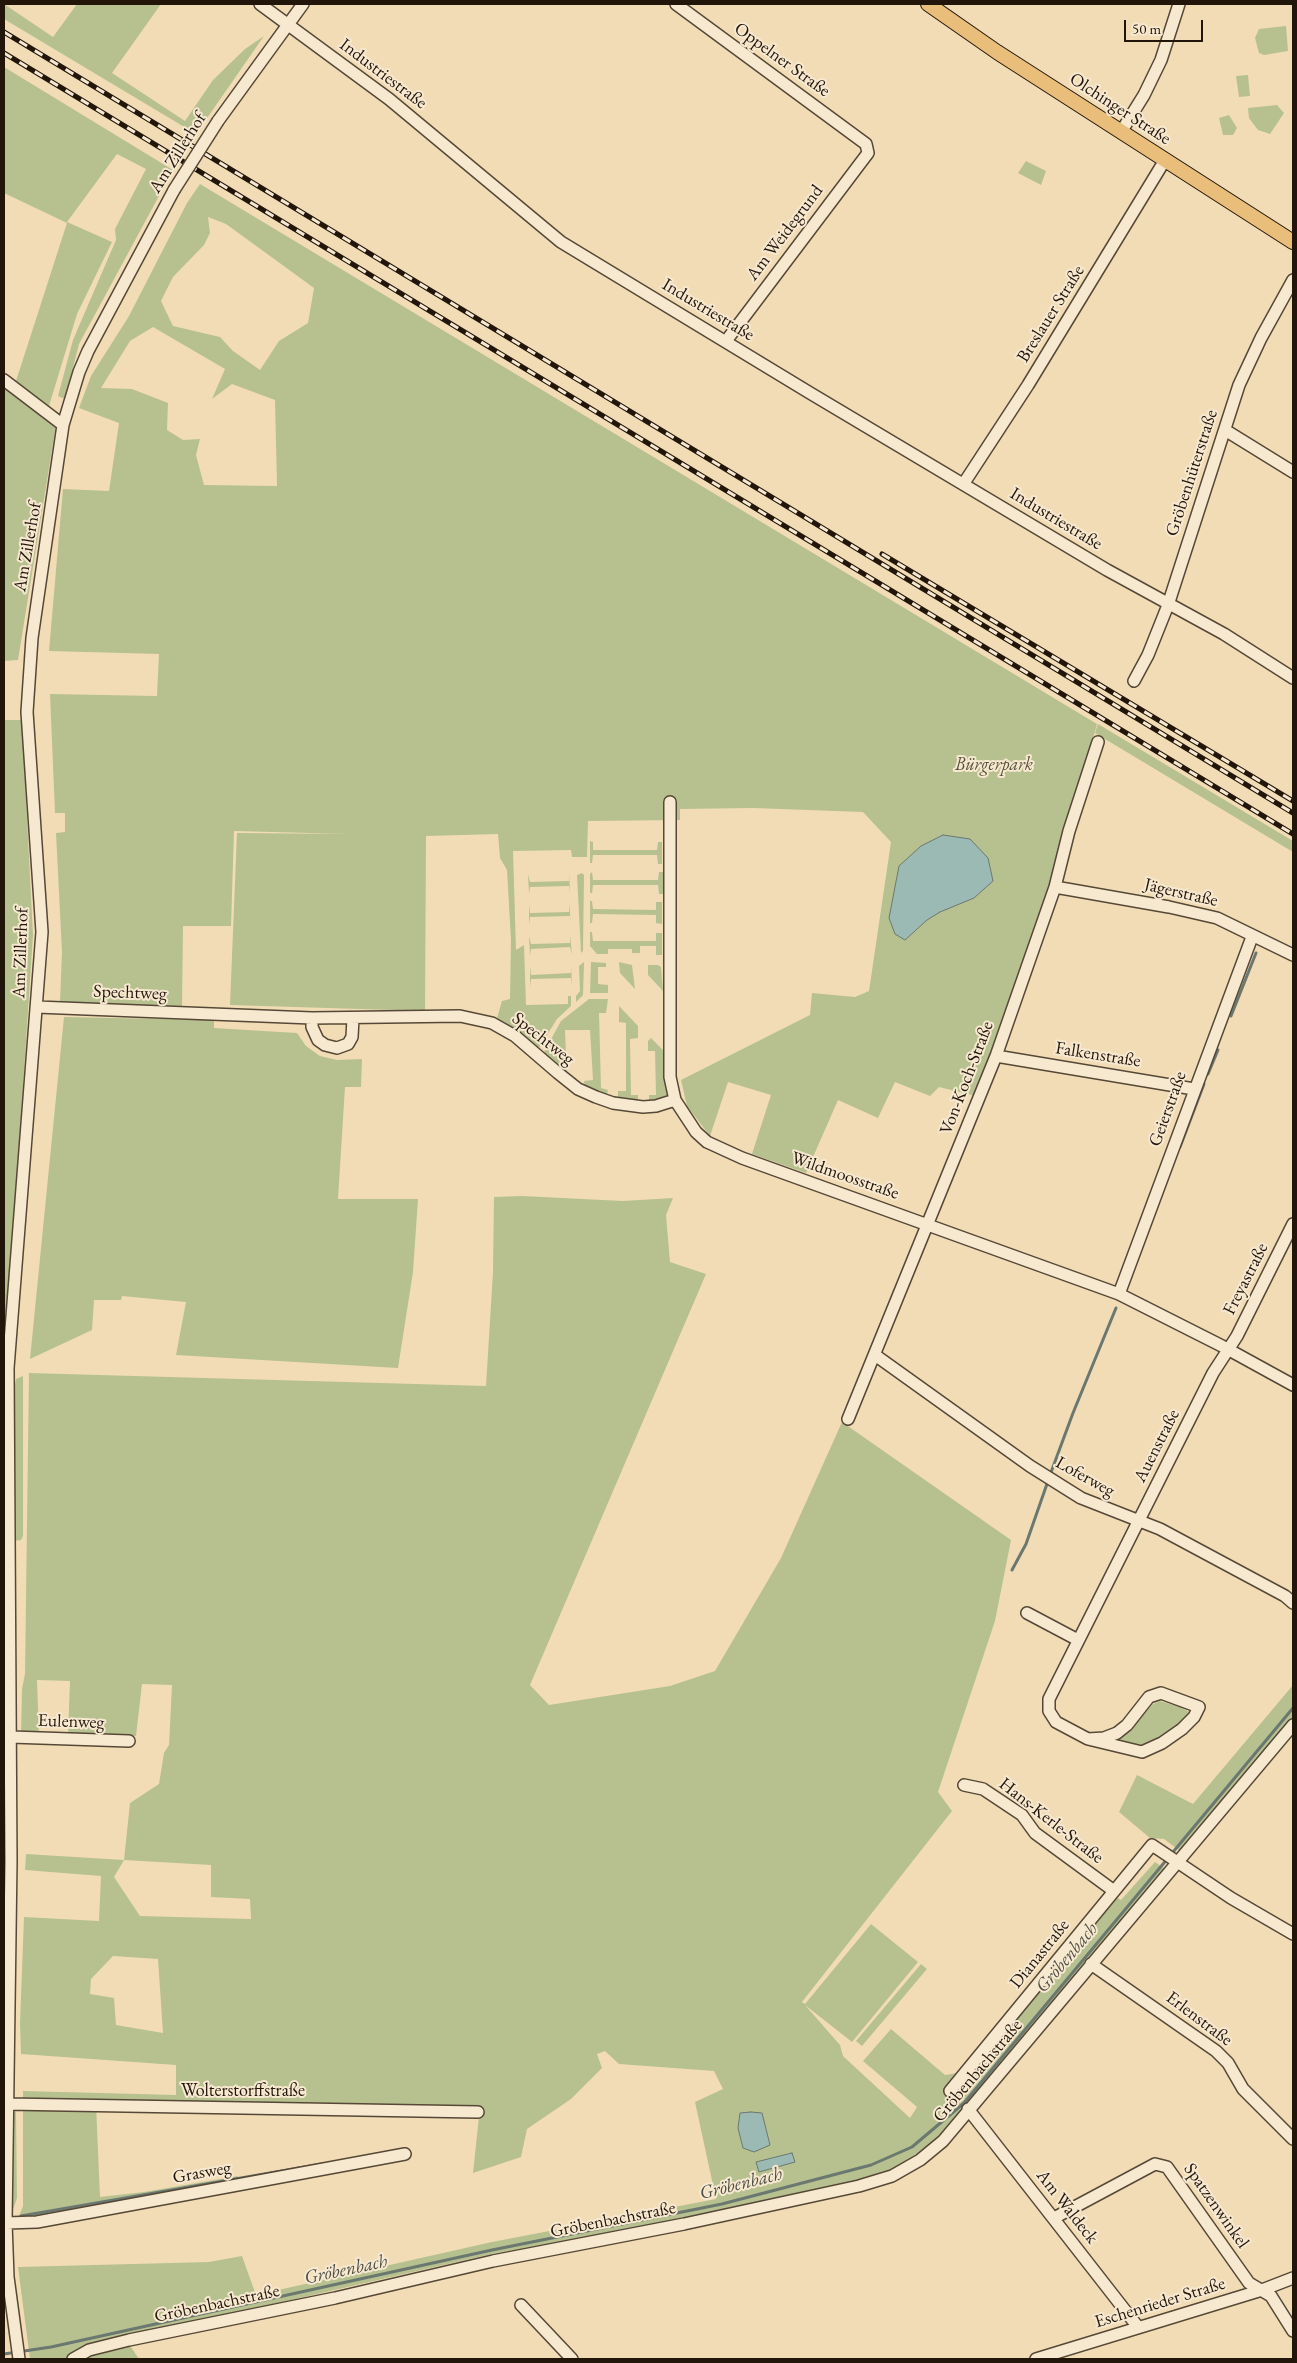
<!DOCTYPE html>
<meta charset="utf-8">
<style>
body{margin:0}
#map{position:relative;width:1297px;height:2363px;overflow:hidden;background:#f2dcb6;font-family:"EB Garamond",serif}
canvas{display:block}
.frame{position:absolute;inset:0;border:5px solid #22160b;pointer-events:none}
.scale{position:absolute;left:1124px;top:20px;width:79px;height:22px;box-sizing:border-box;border:2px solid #22160b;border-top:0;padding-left:6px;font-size:15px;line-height:18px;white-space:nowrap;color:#22160b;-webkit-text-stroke:4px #f7e8d0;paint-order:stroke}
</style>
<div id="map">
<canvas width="1297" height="2363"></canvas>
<div class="frame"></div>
<div class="scale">50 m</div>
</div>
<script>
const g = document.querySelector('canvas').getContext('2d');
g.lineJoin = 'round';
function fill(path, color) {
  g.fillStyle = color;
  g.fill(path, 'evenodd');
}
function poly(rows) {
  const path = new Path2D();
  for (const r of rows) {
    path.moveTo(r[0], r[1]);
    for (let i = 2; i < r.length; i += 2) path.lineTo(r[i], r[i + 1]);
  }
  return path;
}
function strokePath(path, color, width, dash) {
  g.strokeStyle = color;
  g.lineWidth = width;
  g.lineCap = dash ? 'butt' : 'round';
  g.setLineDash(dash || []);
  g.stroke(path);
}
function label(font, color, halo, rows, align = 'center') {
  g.font = font + ' "EB Garamond",serif';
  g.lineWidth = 4;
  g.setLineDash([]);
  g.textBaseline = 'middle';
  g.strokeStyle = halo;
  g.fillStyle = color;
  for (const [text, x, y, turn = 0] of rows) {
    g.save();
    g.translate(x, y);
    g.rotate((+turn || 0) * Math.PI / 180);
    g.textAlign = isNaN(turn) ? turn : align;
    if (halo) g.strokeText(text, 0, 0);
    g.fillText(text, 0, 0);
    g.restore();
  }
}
fill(poly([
 [4,4,53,37,77,4,161,4,112,73,185,121,213,80,245,49,264,36,196,134,4,19],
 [1286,26,1288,51,1264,55,1259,53,1255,38,1259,29],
 [4,67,173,170,79,344,65,399,58,396,73,340,116,240,115,229,146,169,117,154,67,222,112,242,77,314,49,406,16,381,67,223,4,193],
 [1248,75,1250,96,1239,97,1236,76],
 [1277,105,1284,113,1270,134,1258,130,1249,118,1248,108],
 [1229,115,1237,128,1233,135,1223,135,1219,118],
 [1026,161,1046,171,1041,185,1018,173],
 [200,184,1097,724,1052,884,990,1062,976,1096,939,1087,930,1096,895,1082,878,1118,838,1100,806,1173,752,1154,771,1095,728,1082,710,1136,687,1106,681,1080,810,1015,812,993,855,997,869,991,891,842,863,812,753,808,680,809,680,820,588,821,587,857,572,857,571,850,513,851,516,950,524,945,526,1005,568,1004,568,996,571,996,571,1006,557,1019,539,1048,535,1048,497,1018,502,1001,510,999,511,940,507,870,500,858,498,834,426,836,425,1011,230,1005,237,833,348,834,234,831,231,926,183,926,182,1008,60,1002,62,952,56,833,65,832,65,813,55,813,50,694,157,696,159,654,49,651,63,489,109,491,119,423,79,408,91,376,129,316,187,203],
 [208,217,226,224,314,288,308,323,279,341,260,370,233,351,220,337,173,326,161,301,173,277,204,245,210,233],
 [153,327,225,369,212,399,232,384,275,400,277,486,204,485,196,455,200,439,183,440,167,430,168,403,132,389,101,388,130,341],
 [4,387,56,425,18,660,4,661],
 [4,720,22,720,33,935,4,1377],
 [1098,724,1293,841,1293,852,1095,733],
 [590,841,593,842,593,850,657,850,658,842,662,842,662,864,658,864,657,855,593,855,592,863,590,863],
 [592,872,593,880,658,880,659,872,665,872,664,894,659,894,658,885,593,885,592,894,590,892,590,874],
 [569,873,570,893,569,886,530,887,529,894,528,874,530,882,569,881],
 [582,873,584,875,583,951,581,953,577,875],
 [590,901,592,901,593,909,656,910,656,902,662,902,662,924,656,923,656,915,593,914,592,923,590,923],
 [569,903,571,924,570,916,530,917,529,925,529,904,530,913,569,912],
 [590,932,592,932,593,941,656,941,656,933,662,933,662,955,656,955,656,946,640,946,640,953,632,953,632,949,608,949,608,954,597,954,590,946],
 [570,935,572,955,570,947,531,949,530,956,529,936,531,944,570,943],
 [584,962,583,995,576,1002,576,996,580,991,579,966],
 [591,962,606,963,606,967,598,967,598,984,608,985,608,993,590,993],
 [619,962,632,965,635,989,620,973],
 [571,965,572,986,571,978,531,979,530,987,530,966,531,975,571,973],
 [648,965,658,965,661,967,663,991,648,975],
 [589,999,608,999,606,1013,599,1013,601,1088,608,1090,606,1098,585,1089,584,1081,593,1080,590,1030,565,1030,567,1078,576,1080,576,1086,566,1078,545,1057,544,1052,561,1021],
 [619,1006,638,1026,638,1038,630,1039,631,1095,638,1095,638,1101,636,1104,618,1102,618,1091,626,1091,626,1023,619,1022],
 [64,1017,214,1020,214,1028,297,1033,306,1046,320,1056,337,1060,362,1059,361,1087,345,1087,338,1199,418,1199,413,1272,398,1368,176,1355,186,1302,122,1296,121,1300,94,1300,92,1330,30,1359],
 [651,1038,663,1050,668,1095,664,1101,649,1103,649,1095,656,1095,655,1051,648,1051,648,1041],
 [522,1196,623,1201,673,1198,666,1215,670,1262,706,1274,530,1685,549,1705,670,1686,715,1671,781,1558,842,1422,1011,1540,995,1621,938,1792,952,1811,802,2002,805,2004,871,1924,918,1962,852,2042,805,2005,840,2045,843,2056,910,2118,917,2107,863,2061,891,2029,945,2075,970,2071,1114,1896,1121,1900,1155,1862,1165,1869,941,2138,883,2175,685,2220,615,2234,496,2253,125,2338,139,2359,30,2359,18,2267,209,2262,242,2256,256,2295,492,2242,716,2199,695,2102,723,2089,714,2071,619,2064,605,2051,597,2054,602,2068,571,2099,527,2129,521,2157,473,2173,480,2107,96,2104,100,2197,144,2192,238,2176,237,2181,17,2221,23,2206,23,2091,176,2095,176,2065,21,2054,20,2023,24,1917,99,1921,101,1876,25,1870,26,1854,124,1860,130,1803,159,1784,164,1753,169,1745,172,1685,142,1684,136,1736,68,1736,70,1681,37,1680,39,1736,21,1736,22,1689,25,1674,29,1373,486,1386,493,1272,494,1197],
 [124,1860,211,1865,211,1897,250,1899,251,1919,140,1916,114,1877],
 [113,1956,158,1959,163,2033,116,2025,114,1998,90,1994,91,1979],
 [23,1376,23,1536,21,1540,14,1541,12,1482,15,1384,16,1379],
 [1293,1685,1293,1719,1180,1851,1164,1839,1150,1838,1119,1812,1137,1775,1193,1804],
 [1160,1701,1180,1707,1189,1712,1190,1719,1170,1737,1142,1746,1130,1747,1115,1741,1128,1731,1153,1704],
 [921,1964,927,1969,862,2046,856,2041],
 [16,2111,17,2198,11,2216,11,2116]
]), '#b7c190');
const water = poly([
 [943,835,970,839,988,858,993,881,974,898,940,912,927,920,905,940,895,934,889,918,899,866,921,846,943,835],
 [751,2112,762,2113,770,2145,754,2152,743,2148,738,2128,740,2113,751,2112],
 [792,2153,795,2162,759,2172,756,2162,792,2153]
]);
fill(water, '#9cbab4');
strokePath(water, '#6b7870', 1);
strokePath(poly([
 [1231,1016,1256,953],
 [1208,1074,1218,1050],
 [1180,1147,1204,1084],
 [1050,1475,1073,1413,1116,1308],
 [1012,1570,1026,1544,1048,1481],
 [21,2216,322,2164],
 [4,2354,51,2347,492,2250,722,2204,871,2165,912,2147,964,2103,1293,1708]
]), '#6b7870', 3);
const minor = poly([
 [260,4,389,99,561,242,810,393,1107,570,1224,634,1293,678],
 [676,4,866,144,868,153,726,341],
 [218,121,303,4],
 [1121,132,1144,95,1161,60,1179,4],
 [4,380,63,425],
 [1225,430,1293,472],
 [964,483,1028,385,1165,160],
 [1134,681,1148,655,1168,605,1239,385,1261,338,1293,280],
 [670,802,670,1077,675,1100,696,1132,707,1142,742,1158,1119,1294,1222,1346,1293,1385],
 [1055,887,1169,907,1217,918,1293,955],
 [37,1007,312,1018,460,1016,492,1023,515,1036,558,1073,578,1089,596,1097,613,1103,643,1107,656,1106,675,1100],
 [312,1018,312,1027,318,1040,325,1045,337,1048,348,1044,352,1037,353,1018],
 [996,1056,1194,1089],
 [1119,1294,1252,937],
 [875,1355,1030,1466,1081,1498,1160,1529,1285,1596,1293,1603],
 [848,1419,996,1056,1055,887,1069,831,1098,742],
 [1027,1613,1078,1640],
 [11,1737,129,1741],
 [1088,1739,1104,1738,1117,1733,1127,1725,1149,1697,1161,1693,1199,1707,1194,1717,1182,1729,1162,1743,1142,1752,1088,1739,1056,1722,1049,1711,1049,1699,1213,1373,1237,1336,1293,1224],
 [964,1785,983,1789,1022,1815,1035,1833,1114,1891],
 [1091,1964,1216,2051,1228,2063,1243,2089,1293,2139],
 [950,2091,1152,1845,1231,1898,1293,1934],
 [8,2104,478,2112],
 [968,2109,1138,2327],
 [1054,2218,1155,2164,1167,2167,1249,2283,1271,2296,1293,2331],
 [6,2223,37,2222,405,2154],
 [521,2305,572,2359],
 [19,2359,8,2277,6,2223,11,1861,8,1368,42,932,27,712,32,638,63,425,79,372,88,351,174,190],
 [73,2359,89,2350,129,2340,335,2298,493,2261,684,2224,859,2186,892,2176,920,2160,943,2141,1293,1725],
 [1036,2359,1262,2290,1293,2278]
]);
const major = poly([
 [928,4,997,52,1293,242]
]);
strokePath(minor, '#564836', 14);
strokePath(major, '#22160b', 16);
strokePath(minor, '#f7e8d0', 11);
strokePath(major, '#e9be7b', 14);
const rail = poly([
 [4,32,1293,813],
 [4,53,1293,834],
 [882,554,1293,801]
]);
strokePath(rail, '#22160b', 5);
strokePath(rail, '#f7e8d0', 3, [9]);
const minorBridge = poly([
 [174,190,218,121]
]);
strokePath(minorBridge, '#564836', 14, []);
strokePath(minorBridge, '#f7e8d0', 11);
label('18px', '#22160b', '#f7e8d0', [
 ["Oppelner Straße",782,60,36],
 ["Industriestraße",383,74,37],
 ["Olchinger Straße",1120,109,33],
 ["Am Zillerhof",178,153,-58],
 ["Am Weidegrund",785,233,-53],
 ["Industriestraße",708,310,31],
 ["Breslauer Straße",1051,314,-58],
 ["Gröbenhüterstraße",1192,473,-72],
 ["Industriestraße",1056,519,31],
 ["Am Zillerhof",28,547,-80],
 ["Jägerstraße",1181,893,13],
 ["Am Zillerhof",21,953,-88],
 ["Spechtweg",130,993,2],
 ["Spechtweg",543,1039,38],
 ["Falkenstraße",1098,1055,9],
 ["Von-Koch-Straße",967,1078,-69],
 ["Geierstraße",1168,1109,-70],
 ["Wildmoosstraße",845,1176,19],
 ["Freyastraße",1246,1279,-63],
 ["Auenstraße",1157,1446,-63],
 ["Loferweg",1085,1477,29],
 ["Eulenweg",71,1722,2],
 ["Hans-Kerle-Straße",1051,1821,38],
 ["Dianastraße",1040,1954,-51],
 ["Erlenstraße",1199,2019,37],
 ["Gröbenbachstraße",978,2071,-50],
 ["Wolterstorffstraße",243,2091],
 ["Grasweg",202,2173,-10],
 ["Spatzenwinkel",1216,2206,55],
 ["Am Waldeck",1067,2207,52],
 ["Gröbenbachstraße",613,2220,-11],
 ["Eschenrieder Straße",1160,2303,-17],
 ["Gröbenbachstraße",217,2304,-12]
]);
label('italic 18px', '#56523a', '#f7e8d0', [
 ["Bürgerpark",994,765]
]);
label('italic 19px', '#4d4f46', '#f7e8d0', [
 ["Gröbenbach",1067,1958,-50],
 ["Gröbenbach",741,2184,-14],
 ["Gröbenbach",346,2270,-12]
]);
</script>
